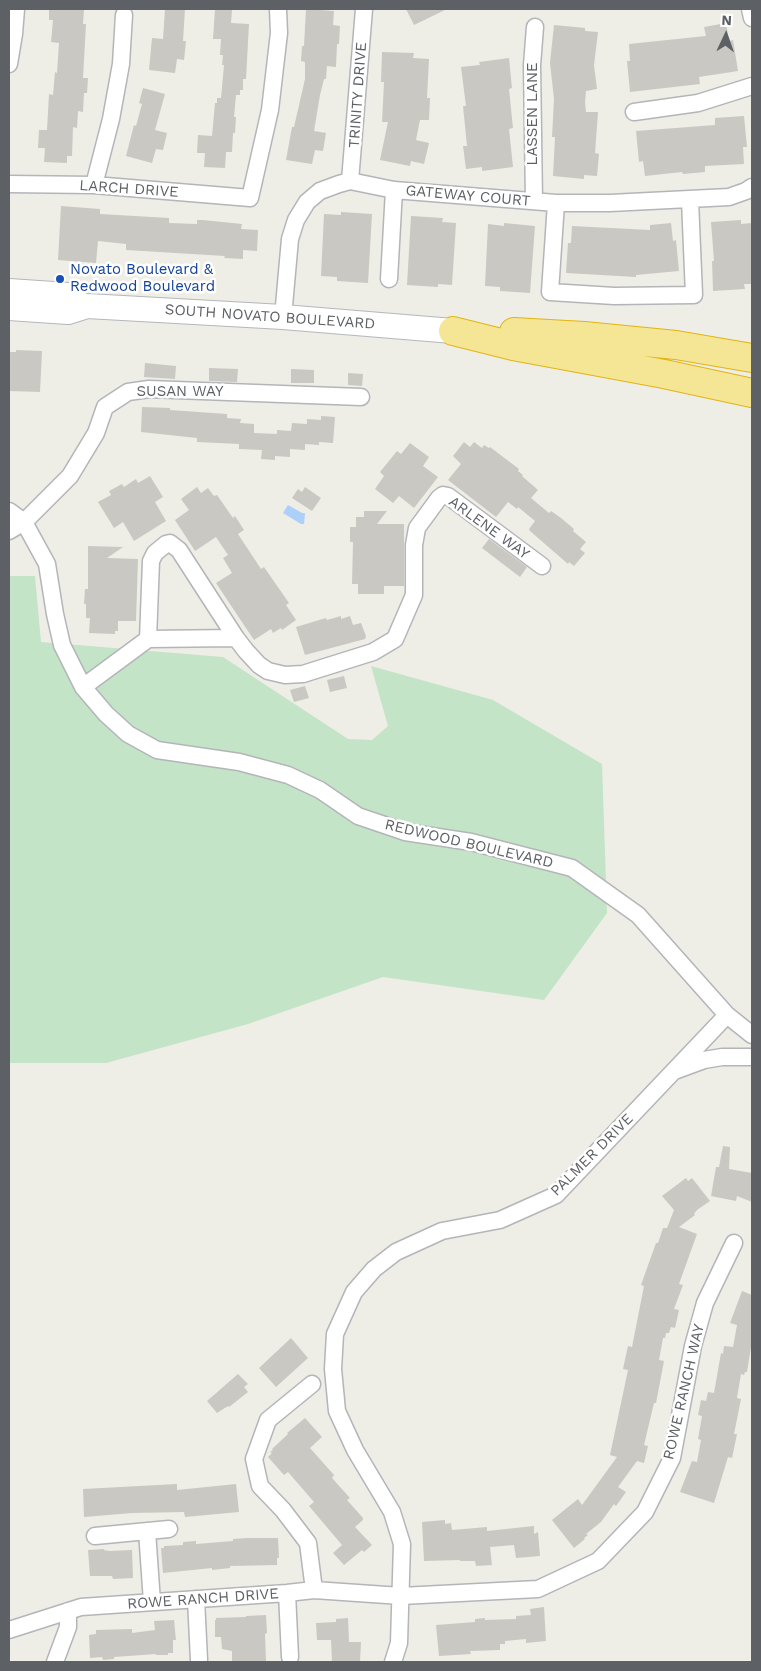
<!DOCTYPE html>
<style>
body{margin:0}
#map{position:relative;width:761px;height:1671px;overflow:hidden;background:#eeede6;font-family:"Work Sans",sans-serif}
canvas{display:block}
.frame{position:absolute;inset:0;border:10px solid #5d6065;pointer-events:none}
.north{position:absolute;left:701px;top:10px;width:50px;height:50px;-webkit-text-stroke:4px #fff;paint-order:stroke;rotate:3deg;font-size:14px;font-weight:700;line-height:20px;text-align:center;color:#5d6065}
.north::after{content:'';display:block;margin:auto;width:18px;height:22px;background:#5d6065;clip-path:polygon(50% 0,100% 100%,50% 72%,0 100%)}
</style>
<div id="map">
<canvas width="761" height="1671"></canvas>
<div class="frame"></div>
<div class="north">N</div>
</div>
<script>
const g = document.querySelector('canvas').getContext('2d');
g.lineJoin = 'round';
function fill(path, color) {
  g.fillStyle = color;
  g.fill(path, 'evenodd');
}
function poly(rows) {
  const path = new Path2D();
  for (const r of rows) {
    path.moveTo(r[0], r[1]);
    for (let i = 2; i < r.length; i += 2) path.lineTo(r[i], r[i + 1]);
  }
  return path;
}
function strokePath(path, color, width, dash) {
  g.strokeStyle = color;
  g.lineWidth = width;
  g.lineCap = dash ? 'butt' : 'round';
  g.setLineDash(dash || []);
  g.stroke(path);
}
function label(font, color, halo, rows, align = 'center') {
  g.font = font + ' "Work Sans",sans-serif';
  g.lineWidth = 5;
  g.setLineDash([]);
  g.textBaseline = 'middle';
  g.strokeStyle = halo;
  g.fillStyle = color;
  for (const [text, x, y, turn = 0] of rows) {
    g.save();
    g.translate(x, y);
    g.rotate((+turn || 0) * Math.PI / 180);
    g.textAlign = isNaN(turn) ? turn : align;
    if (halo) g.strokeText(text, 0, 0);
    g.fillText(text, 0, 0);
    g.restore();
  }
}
fill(poly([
 [9,576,35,576,41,642,223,657,348,739,372,740,388,726,371,666,493,700,602,764,607,913,544,1000,383,977,248,1024,106,1063,9,1063]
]), '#c4e4c7');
fill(poly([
 [288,505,302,513,305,513,304,524,301,524,283,513]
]), '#abd0f9');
fill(poly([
 [49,9,84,9,83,24,86,24,83,78,88,78,87,93,84,93,83,112,78,111,77,128,73,127,72,156,67,156,67,163,44,162,45,148,38,148,39,130,47,130,49,94,53,95,55,72,57,73,59,43,51,42,53,20,49,20],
 [165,9,185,9,183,41,186,41,184,60,177,59,175,73,149,70,152,38,163,39],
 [215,9,232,9,231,23,249,24,246,79,243,79,243,90,240,90,240,95,236,95,234,117,236,117,235,133,233,133,232,152,226,152,225,168,204,167,205,153,197,153,198,135,212,136,215,103,217,103,217,98,221,98,224,65,222,65,223,55,220,55,221,39,213,39],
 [306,9,334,11,333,25,340,26,339,44,337,44,336,67,327,66,326,79,324,79,320,95,314,131,326,133,323,151,315,150,312,164,286,160,292,127,294,127,305,79,305,62,301,61,302,46,304,46],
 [406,9,447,9,414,25],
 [726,23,729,41,733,40,738,71,699,77,700,84,630,92,627,61,630,61,629,44,706,36,704,27],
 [554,25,585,28,585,31,598,32,594,65,597,89,586,91,585,102,586,112,598,112,595,153,599,154,597,176,584,175,584,179,553,176,555,137,552,137,554,99,550,63],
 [382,52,414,53,413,58,429,59,427,98,430,98,429,120,420,120,416,140,429,143,424,164,411,161,410,166,380,160,388,122,382,122,384,82,381,82],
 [509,58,512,88,509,89,513,128,509,129,513,167,482,171,482,167,466,169,463,146,467,146,463,106,466,106,461,67,480,65,479,62],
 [143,88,165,94,155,130,167,133,163,150,156,149,152,163,126,156,134,125,136,126,142,104,139,103],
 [744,116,747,147,743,147,744,164,705,166,705,172,683,174,682,172,645,176,643,161,639,162,636,131,715,125,715,118],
 [61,206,100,209,100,214,169,218,169,223,197,224,197,220,203,220,242,224,241,229,258,230,257,251,243,250,243,259,224,258,225,256,126,250,126,244,98,241,96,263,58,260],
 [341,212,372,214,368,283,337,281,337,277,321,276,324,214,341,215],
 [411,216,443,218,442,222,456,223,452,285,438,284,438,287,407,285],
 [741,220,741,224,752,223,752,284,744,284,745,289,713,291,712,261,714,261,711,222],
 [504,223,535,226,530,293,500,291,500,287,485,286,488,224,504,226],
 [671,223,673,241,676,240,679,271,636,275,636,277,566,273,568,243,571,243,572,226,650,230,650,225],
 [16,350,42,351,40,392,9,391,9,352,16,352],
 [145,363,176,366,175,379,144,377],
 [209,368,238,369,237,382,209,381],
 [291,369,314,370,314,383,291,383],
 [348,373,363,374,362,386,348,385],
 [142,407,170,408,170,410,227,414,227,418,241,419,240,423,254,424,254,433,277,434,277,430,291,431,292,423,307,424,307,419,321,420,321,416,335,417,333,443,319,442,319,445,305,444,305,450,290,449,290,457,275,456,275,460,261,459,262,450,239,449,239,444,197,442,197,438,141,432],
 [464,442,470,447,474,442,482,448,484,445,489,448,490,447,519,469,518,471,523,475,522,476,538,490,531,498,549,513,551,511,561,518,574,529,573,531,586,542,580,549,585,553,574,566,569,562,568,564,530,531,529,529,535,521,518,507,517,509,508,502,496,517,448,480,461,464,453,456],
 [410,443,429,457,423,466,438,477,414,508,399,496,393,503,375,489,384,476,380,472,397,451,401,454],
 [150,476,163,497,155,502,166,521,134,541,123,522,114,528,98,502,111,495,109,491,122,484,124,487,136,479,138,483],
 [197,487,201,493,208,488,214,496,217,495,233,518,235,516,244,530,238,534,261,569,264,567,289,603,286,605,296,620,282,630,281,628,273,633,271,629,254,640,216,583,232,573,223,558,228,555,216,537,195,551,175,520,189,510,181,499],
 [305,487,321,498,312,511,292,498,298,489,302,492],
 [364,511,387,511,377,524,404,524,404,586,384,586,384,594,358,594,358,584,352,584,353,542,350,542,350,527,356,527,356,517,364,517],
 [489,539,527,567,520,577,482,548],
 [88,546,123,547,107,558,138,559,136,621,118,621,118,631,115,631,115,634,89,633,90,618,86,618,86,604,84,604,85,589,88,589],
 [341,616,341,619,350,616,353,625,361,623,366,636,365,639,305,655,296,627,326,618,327,620],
 [344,676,347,688,330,692,327,680],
 [305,686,309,698,294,702,290,690],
 [723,1146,730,1147,729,1169,752,1173,752,1202,737,1196,736,1201,711,1196,716,1167,719,1167],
 [686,1178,688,1181,692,1178,710,1201,697,1210,694,1214,695,1215,679,1227,697,1234,679,1284,683,1285,674,1309,679,1310,675,1328,671,1327,669,1333,666,1333,665,1338,663,1338,659,1360,664,1361,656,1403,654,1403,644,1445,648,1446,644,1463,637,1461,618,1487,626,1492,616,1506,614,1504,601,1522,586,1534,588,1535,584,1538,585,1539,574,1548,552,1520,578,1499,582,1505,617,1457,610,1455,628,1370,623,1369,628,1346,632,1347,644,1286,641,1285,656,1243,658,1243,663,1228,667,1228,674,1210,662,1196],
 [742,1291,752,1295,752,1341,747,1372,745,1372,744,1375,741,1374,737,1398,741,1399,734,1434,737,1434,732,1458,728,1457,714,1503,680,1492,692,1461,697,1462,701,1440,698,1439,702,1416,698,1415,701,1400,706,1401,708,1392,714,1393,721,1353,723,1354,724,1346,733,1347,737,1325,730,1323],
 [291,1338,308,1358,276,1387,259,1368],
 [238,1374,248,1384,244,1387,248,1392,229,1407,228,1406,217,1413,207,1401],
 [305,1418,322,1437,310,1448,334,1475,332,1478,350,1498,347,1500,363,1518,363,1520,355,1527,372,1545,364,1552,362,1550,344,1565,333,1553,342,1545,309,1506,314,1502,288,1472,284,1475,268,1457,272,1453,270,1452,273,1450,272,1449,288,1434,287,1433],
 [177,1484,177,1490,236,1484,239,1512,185,1517,184,1512,132,1513,84,1517,83,1489],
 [445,1520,445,1524,451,1523,452,1530,487,1527,487,1531,534,1526,534,1534,538,1532,540,1556,516,1558,514,1545,490,1547,492,1565,476,1566,475,1561,460,1561,460,1560,424,1561,422,1522],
 [247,1538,278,1538,279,1558,277,1558,277,1565,230,1566,230,1568,212,1570,212,1568,163,1573,161,1548,164,1548,164,1546,183,1545,183,1542,196,1541,196,1544,233,1541,233,1539],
 [104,1549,104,1550,109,1551,132,1550,133,1578,113,1579,112,1576,90,1576,88,1550],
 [544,1607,546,1641,526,1643,526,1639,505,1641,505,1644,500,1644,500,1650,470,1651,471,1654,439,1656,436,1625,475,1622,475,1619,485,1618,485,1620,516,1619,516,1616,531,1615,530,1609],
 [266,1615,267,1633,265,1634,266,1662,232,1662,232,1651,222,1649,221,1637,215,1637,215,1620,216,1620,216,1618,246,1617,246,1616],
 [348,1618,349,1642,361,1642,360,1662,332,1662,331,1640,317,1640,316,1623,336,1622,336,1619],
 [174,1620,176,1640,173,1640,173,1653,168,1653,168,1655,156,1655,156,1654,114,1657,114,1659,103,1660,102,1657,90,1658,89,1635,96,1634,96,1630,132,1629,132,1633,155,1630,154,1621]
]), '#cac8c2');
const minor = poly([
 [750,9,752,18],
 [9,64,14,34,16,9],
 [634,112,698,103,752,86],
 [350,181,364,9],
 [9,184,94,185,250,198,270,110,279,33,278,9],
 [94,185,111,119,121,64,124,15],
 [534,201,532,65,535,27],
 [556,203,550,292,614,296,694,295,690,200],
 [389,279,394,190],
 [283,317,290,239,296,220,307,202,320,191,339,184,350,181,394,190,556,203,610,203,729,197,746,191,752,187],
 [9,511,24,522,47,564,55,614,62,645,83,687,106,714,128,734,157,750,239,762,288,775,320,790,358,816,405,832,471,842,572,868,638,915,727,1015,752,1035],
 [9,531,24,522,70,476,96,433,105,407,128,392,149,389,361,397],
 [148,639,151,561,155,553,166,544,170,543,179,550,236,638,246,651,259,665,268,671,285,675,303,674,373,652,395,639,414,595,414,545,417,528,439,498,443,495,448,496,542,566],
 [83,687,148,639,236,638],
 [677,1070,704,1060,722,1057,752,1057],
 [312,1384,268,1420,254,1459,260,1486,283,1510,308,1543,314,1590],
 [147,1531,152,1602],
 [95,1536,169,1529],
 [287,1593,290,1657],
 [196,1599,199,1660],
 [9,1630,81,1607,287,1593,314,1590,401,1596,538,1589,598,1561,645,1512,672,1458,693,1346,705,1303,734,1243],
 [55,1662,68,1627,68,1611],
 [393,1662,399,1643,402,1544,392,1512,355,1450,337,1411,333,1369,335,1334,354,1292,374,1269,396,1252,442,1231,500,1220,556,1195,727,1015]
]);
const secondary = poly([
 [9,291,68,295,75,299],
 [9,308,68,312,87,306,283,317,453,331]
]);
const motorway = poly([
 [453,331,513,346,664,374,752,393],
 [514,332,584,336,635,341,676,345,752,358]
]);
strokePath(minor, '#b3b5b9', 19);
strokePath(secondary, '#b4b7bc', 26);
strokePath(motorway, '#e3b411', 30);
strokePath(minor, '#fff', 16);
strokePath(secondary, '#fff', 24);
strokePath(motorway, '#f5e696', 28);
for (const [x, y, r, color] of [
 [60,279,5,"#1a4fb4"]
]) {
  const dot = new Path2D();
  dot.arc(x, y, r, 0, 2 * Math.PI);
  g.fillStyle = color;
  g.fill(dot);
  strokePath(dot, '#fff', 2);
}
label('15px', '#5d6065', '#fff', [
 ["TRINITY DRIVE",358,95,-86],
 ["LASSEN LANE",533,114,-90],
 ["LARCH DRIVE",129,189,4],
 ["GATEWAY COURT",468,196,5],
 ["SOUTH NOVATO BOULEVARD",270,317,4],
 ["SUSAN WAY",180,392],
 ["ARLENE WAY",489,528,36],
 ["REDWOOD BOULEVARD",469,844,13],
 ["PALMER DRIVE",592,1155,-45],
 ["ROWE RANCH WAY",684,1392,-77],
 ["ROWE RANCH DRIVE",203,1599,-4]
]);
label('15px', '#164399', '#fff', [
 ["Novato Boulevard &",70,270],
 ["Redwood Boulevard",70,287]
], 'left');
</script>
